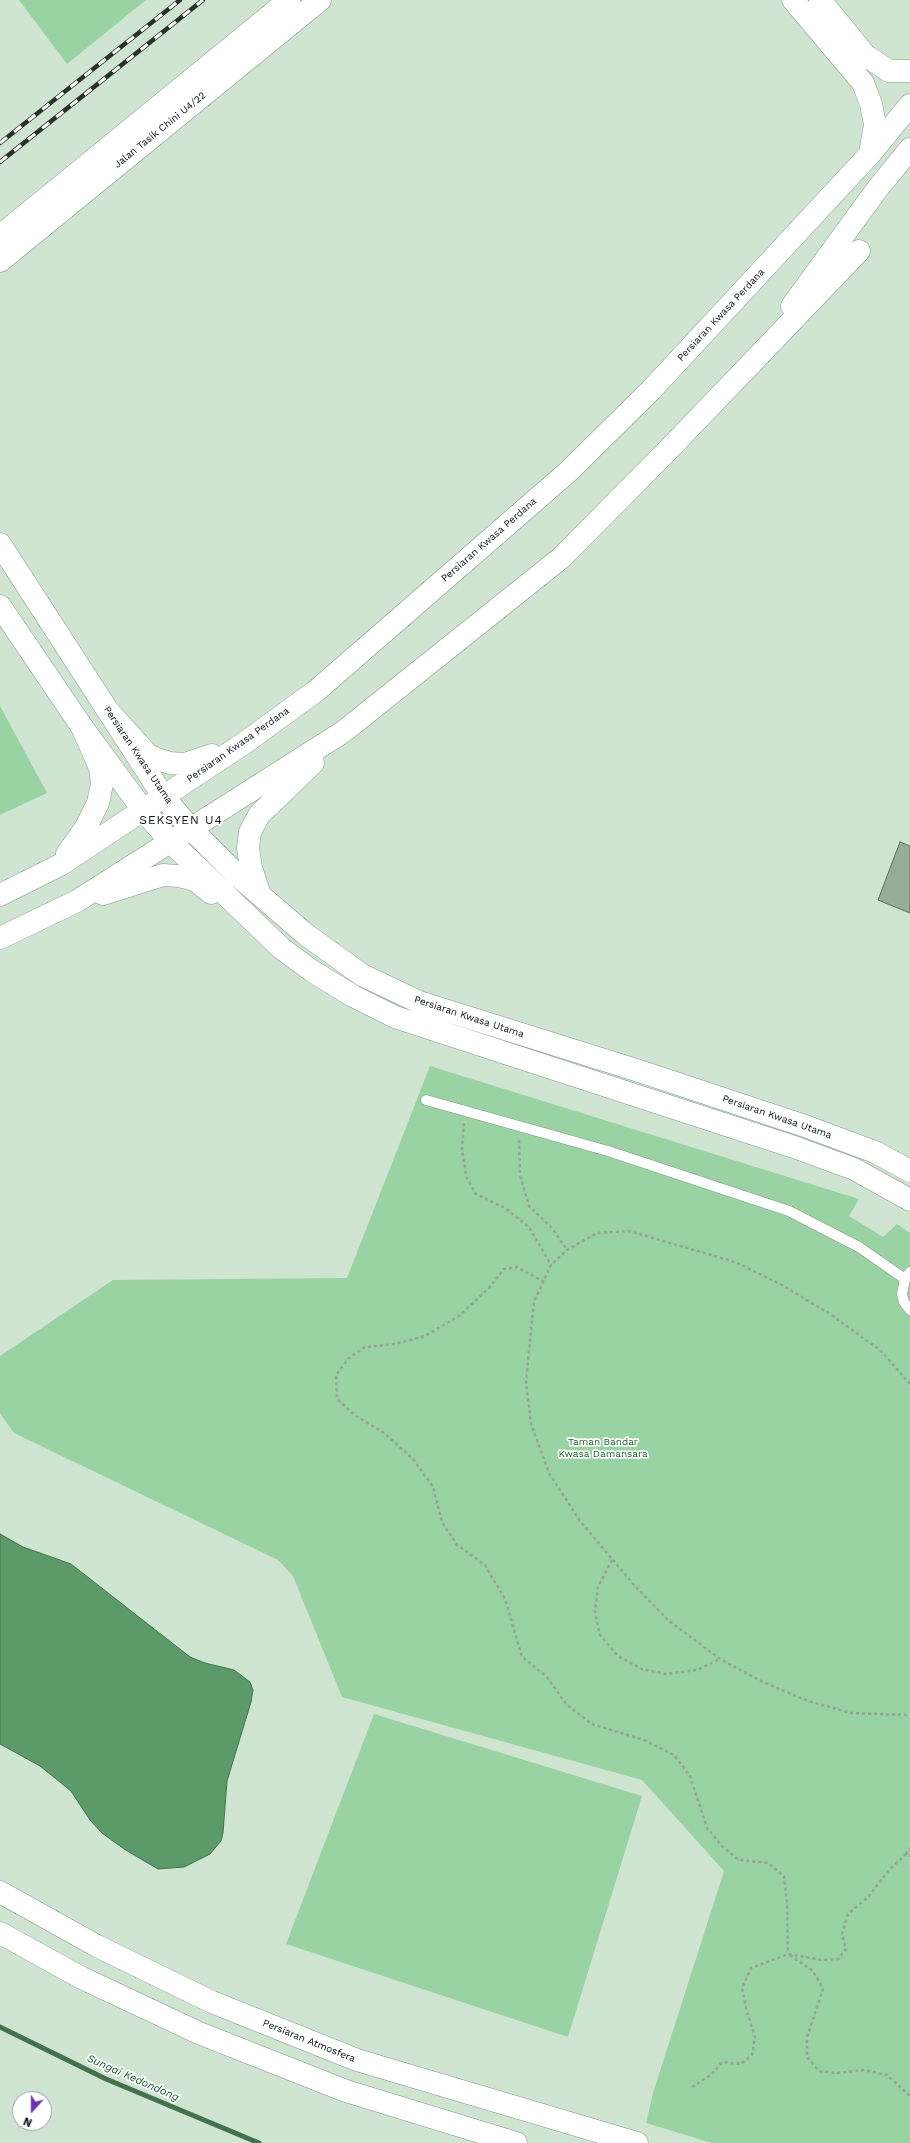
<!DOCTYPE html>
<style>
body{margin:0}
#map{position:relative;width:910px;height:2143px;overflow:hidden;background:#cfe5d2;font-family:"Work Sans",sans-serif}
canvas{display:block}
.north{position:absolute;left:12px;top:2091px;width:40px;height:40px;box-sizing:border-box;background:#fff;border:1px solid #9da19e;border-radius:50%;rotate:201deg;font-size:11px;font-weight:700;line-height:16px;text-align:center;color:#0b130c}
.north::after{content:'';display:block;margin:auto;width:14px;height:18px;background:#6a36ad;clip-path:polygon(50% 0,100% 100%,50% 72%,0 100%)}
</style>
<div id="map">
<canvas width="910" height="2143"></canvas>
<div class="north">N</div>
</div>
<script>
const g = document.querySelector('canvas').getContext('2d');
g.lineJoin = 'round';
function fill(path, color) {
  g.fillStyle = color;
  g.fill(path, 'evenodd');
}
function poly(rows) {
  const path = new Path2D();
  for (const r of rows) {
    path.moveTo(r[0], r[1]);
    for (let i = 2; i < r.length; i += 2) path.lineTo(r[i], r[i + 1]);
  }
  return path;
}
function strokePath(path, color, width, dash) {
  g.strokeStyle = color;
  g.lineWidth = width;
  g.lineCap = dash ? 'butt' : 'round';
  g.setLineDash(dash || []);
  g.stroke(path);
}
function label(font, color, halo, rows, align = 'center') {
  g.font = font + ' "Work Sans",sans-serif';
  g.lineWidth = 3.5;
  g.setLineDash([]);
  g.textBaseline = 'middle';
  g.strokeStyle = halo;
  g.fillStyle = color;
  for (const [text, x, y, turn = 0] of rows) {
    g.save();
    g.translate(x, y);
    g.rotate((+turn || 0) * Math.PI / 180);
    g.textAlign = isNaN(turn) ? turn : align;
    if (halo) g.strokeText(text, 0, 0);
    g.fillText(text, 0, 0);
    g.restore();
  }
}
fill(poly([
 [19,0,146,0,67,64],
 [0,706,47,793,0,815],
 [430,1066,859,1199,849,1216,883,1237,897,1224,910,1233,910,2143,712,2143,646,2123,653,2093,724,1871,642,1780,342,1697,293,1576,278,1560,14,1433,0,1413,0,1356,113,1280,347,1278],
 [374,1714,642,1796,568,2037,286,1944]
]), '#99d3a3');
const water = poly([
 [0,1534,23,1547,71,1564,190,1657,205,1663,234,1670,250,1682,253,1690,251,1702,227,1781,223,1833,221,1841,210,1854,184,1867,158,1869,124,1849,102,1833,90,1820,71,1791,40,1766,0,1744,0,1534]
]);
fill(water, '#5d9a69');
strokePath(water, '#44724d', 1);
strokePath(poly([
 [0,2027,106,2079,259,2143]
]), '#44724d', 5);
const building = poly([
 [900,842,910,846,910,913,878,900,900,842]
]);
fill(building, '#97ad9a');
strokePath(building, '#5a6e5d', 1);
const service = poly([
 [426,1100,608,1151,789,1211,859,1247,905,1279],
 [910,1272,905,1279,902,1294,904,1302,910,1310]
]);
const tertiary = poly([
 [793,0,863,83,871,104,875,124,870,154],
 [820,0,865,55,889,71,910,71],
 [0,236,289,0],
 [0,261,320,0],
 [0,544,163,796,191,829],
 [0,606,82,727,143,810,171,842]
]);
const secondary = poly([
 [792,306,878,188,910,149],
 [109,712,148,755,157,759,170,763,185,764,212,755],
 [191,829,238,876,304,933,362,975,419,1002,636,1070,805,1126,875,1152,910,1171],
 [171,842,281,948,312,971,353,996,395,1017,794,1147,854,1169,910,1200],
 [67,854,86,827,98,803,102,784,100,768,82,727],
 [103,894,163,875,179,876,195,880,211,893],
 [0,895,60,865,243,744,316,691,569,471,652,389,870,154,910,105],
 [260,895,251,868,248,848,250,832,259,815,313,763],
 [0,938,77,901,343,732,561,558,671,447,859,251],
 [0,1892,97,1946,212,2002,357,2060,637,2143],
 [0,1933,82,1978,199,2033,346,2091,516,2143]
]);
strokePath(service, '#849987', 11);
strokePath(tertiary, '#849987', 23);
strokePath(secondary, '#849987', 23);
strokePath(poly([
 [464,1123,462,1149,466,1176,476,1194,505,1208,529,1227,551,1265],
 [519,1140,520,1175,529,1206,552,1228,567,1250],
 [544,1282,517,1267,504,1269,488,1289,459,1316,425,1336,395,1344,365,1347,349,1358,336,1375,337,1399,356,1416,384,1433,413,1459,433,1487,442,1522,457,1545,485,1565,505,1599,522,1657,546,1676,567,1705,592,1724,644,1740,674,1755,690,1776,707,1828,723,1847,739,1860,768,1863,784,1876,787,1902,788,1954],
 [910,1384,880,1350,830,1314,782,1285,735,1262,629,1231,597,1233,567,1250,551,1265,534,1301,526,1381,531,1424,549,1473,580,1521,634,1585,669,1621,720,1659,763,1682,808,1701,851,1713,910,1715],
 [612,1560,598,1587,595,1611,600,1635,618,1656,642,1669,666,1674,697,1670,720,1659],
 [906,1854,910,1848],
 [790,1955,813,1971,823,1989,807,2037,807,2057,819,2071,836,2073,864,2070,887,2075,910,2096],
 [692,2087,712,2074,722,2062,741,2064,752,2055,755,2037,747,2012,742,1988,751,1968,788,1954,822,1960,838,1959,846,1949,842,1934,848,1914,868,1897,889,1870,906,1854,910,1856]
]), '#92a494', 2.5, [3, 3]);
strokePath(service, '#fff', 10);
strokePath(tertiary, '#fff', 22);
strokePath(secondary, '#fff', 22);
const rail = poly([
 [0,143,180,0],
 [0,162,203,0]
]);
strokePath(rail, '#283229', 4.5);
strokePath(rail, '#fff', 3, [9]);
label('10px', '#0b130c', '#fff', [
 ["Jalan Tasik Chini U4/22",160,130,-39],
 ["Persiaran Kwasa Perdana",721,315,-47],
 ["Persiaran Kwasa Perdana",489,540,-41],
 ["Persiaran Kwasa Perdana",238,745,-35],
 ["Persiaran Kwasa Utama",138,755,56],
 ["Persiaran Kwasa Utama",469,1017,18],
 ["Persiaran Kwasa Utama",777,1117,19],
 ["Persiaran Atmosfera",309,2041,22]
]);
label('10px', '#1f6031', '#fff', [
 ["Taman Bandar",603,1442],
 ["Kwasa Damansara",603,1454]
]);
label('italic 11px', '#115627', '#fff', [
 ["Sungai Kedondong",133,2078,24]
]);
g.letterSpacing = '1px';
label('12px', '#0b130c', '#fff', [
 ["SEKSYEN U4",181,820]
]);
g.letterSpacing = '0px';
</script>
